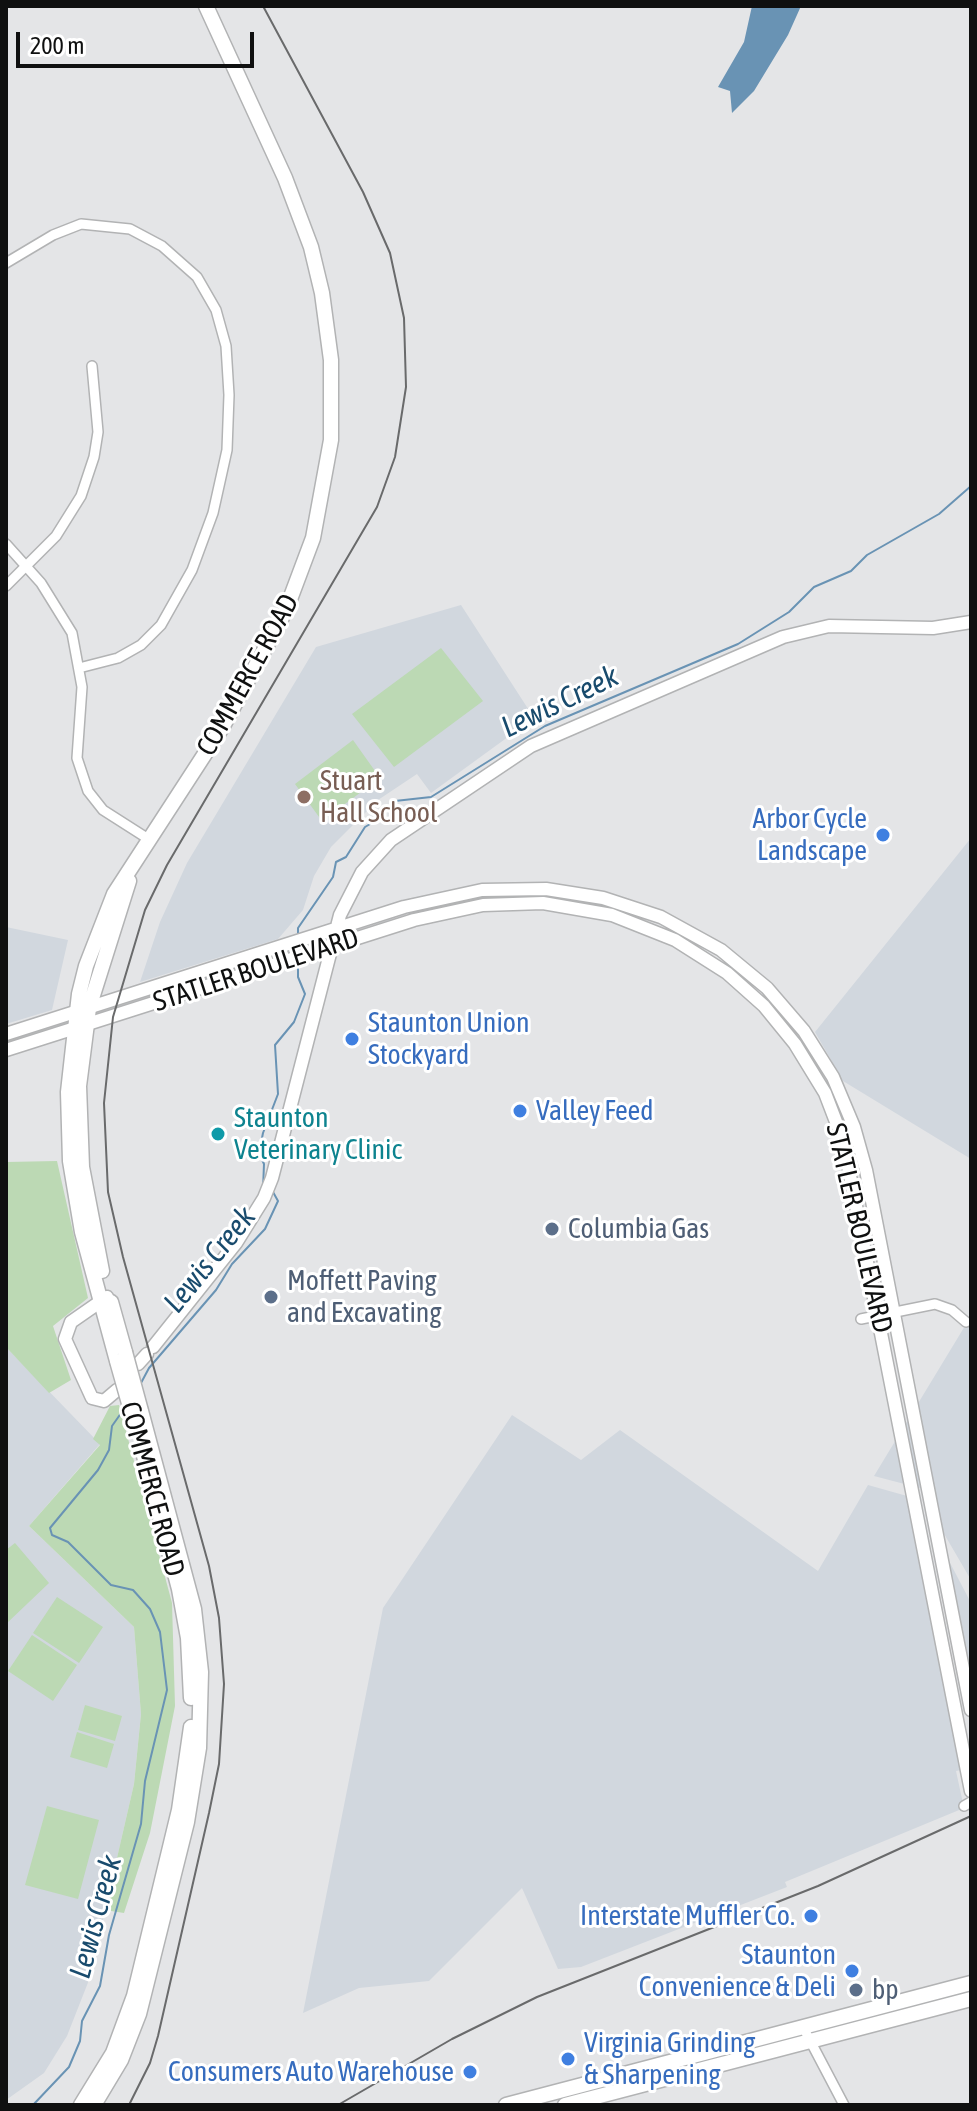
<!DOCTYPE html>
<style>
body{margin:0}
#map{position:relative;width:977px;height:2111px;overflow:hidden;background:#e4e5e7;font-family:"Asap Condensed",sans-serif}
canvas{display:block}
.frame{position:absolute;inset:0;border:8px solid #0f1010;pointer-events:none}
.scale{position:absolute;left:16px;top:32px;width:238px;height:36px;box-sizing:border-box;border:4px solid #0f1010;border-top:0;padding-left:10px;font-size:24px;line-height:28px;white-space:nowrap;color:#0f1010;-webkit-text-stroke:6px #fff;paint-order:stroke}
</style>
<div id="map">
<canvas width="977" height="2111"></canvas>
<div class="frame"></div>
<div class="scale">200 m</div>
</div>
<script>
const g = document.querySelector('canvas').getContext('2d');
g.lineJoin = 'round';
function fill(path, color) {
  g.fillStyle = color;
  g.fill(path, 'evenodd');
}
function poly(rows) {
  const path = new Path2D();
  for (const r of rows) {
    path.moveTo(r[0], r[1]);
    for (let i = 2; i < r.length; i += 2) path.lineTo(r[i], r[i + 1]);
  }
  return path;
}
function strokePath(path, color, width, dash) {
  g.strokeStyle = color;
  g.lineWidth = width;
  g.lineCap = dash ? 'butt' : 'round';
  g.setLineDash(dash || []);
  g.stroke(path);
}
function label(font, color, halo, rows, align = 'center') {
  g.font = font + ' "Asap Condensed",sans-serif';
  g.lineWidth = 6;
  g.setLineDash([]);
  g.textBaseline = 'middle';
  g.strokeStyle = halo;
  g.fillStyle = color;
  for (const [text, x, y, turn = 0] of rows) {
    g.save();
    g.translate(x, y);
    g.rotate((+turn || 0) * Math.PI / 180);
    g.textAlign = isNaN(turn) ? turn : align;
    if (halo) g.strokeText(text, 0, 0);
    g.fillText(text, 0, 0);
    g.restore();
  }
}
fill(poly([
 [461,605,534,718,431,793,417,774,378,800,331,847,314,876,303,910,278,939,140,982,160,922,187,863,316,647],
 [971,838,971,1159,843,1081,815,1032],
 [6,927,68,940,52,1010,6,1024],
 [971,1316,971,1580,943,1532,935,1492,874,1476],
 [6,1347,100,1444,29,1526,134,1627,141,1714,134,1784,89,1980,67,2036,44,2073,6,2100],
 [512,1415,581,1460,620,1430,818,1571,868,1485,907,1496,961,1770,956,1771,964,1808,785,1882,787,1887,581,1967,558,1969,522,1888,429,1981,359,1988,303,2013,383,1608],
 [948,1559,971,1603,971,1672]
]), '#d1d7de');
fill(poly([
 [441,648,483,701,394,767,352,714],
 [353,740,380,778,322,821,295,784],
 [57,1161,88,1298,53,1326,71,1380,49,1393,6,1347,6,1162],
 [119,1405,172,1603,175,1706,150,1833,124,1913,105,1910,134,1784,141,1714,134,1627,29,1526,100,1445,93,1439,110,1406],
 [15,1543,49,1583,6,1624,6,1550],
 [57,1597,103,1627,79,1663,33,1633],
 [32,1635,77,1665,53,1701,8,1671],
 [85,1705,122,1716,115,1741,78,1730],
 [77,1732,114,1744,107,1768,70,1757],
 [47,1806,99,1820,78,1899,25,1885]
]), '#bcd9b4');
fill(poly([
 [752,6,801,6,788,35,754,91,732,113,730,91,718,87,744,42]
]), '#6993b4');
strokePath(poly([
 [298,937,298,928,333,877,336,862,346,857,365,827,377,820,395,801,431,797,545,726,738,644,789,612,814,587,851,571,867,555,939,514,971,486],
 [263,1189,264,1164,259,1153,263,1133,278,1094,275,1045,294,1022,305,994,298,977,298,964],
 [141,1383,149,1368,216,1290,232,1264,265,1229,278,1201,273,1192],
 [33,2105,69,2067,80,2041,82,2021,100,1986,109,1935,141,1824,145,1781,167,1690,160,1632,150,1609,133,1590,111,1585,68,1542,52,1535,50,1528,98,1470,109,1450,112,1426,124,1409]
]), '#6993b4', 2);
const street = poly([
 [6,263,53,235,81,224,130,229,162,246,197,277,216,310,226,346,229,395,227,450,213,513,192,570,161,625,141,645,118,658,79,668],
 [6,544,41,583,72,633,82,687,77,758,88,791,103,810,150,840],
 [6,586,56,536,81,496,94,457,98,432,92,366],
 [861,1319,935,1304,952,1310,966,1322],
 [964,1806,971,1802],
 [804,2029,844,2105]
]);
const secondary = poly([
 [6,1034,404,907,482,890,546,889,603,898,661,917,721,950,767,988,804,1031,833,1077,854,1127,866,1170,971,1710],
 [6,1050,414,920,483,905,543,903,612,915,675,940,727,973,764,1006,795,1044,825,1093,843,1140,971,1791],
 [107,1297,71,1322,65,1339,92,1398,104,1401,117,1390],
 [153,1347,236,1243,264,1198,272,1178,340,915,362,872,391,840,531,746,783,637,829,626,933,628,971,622],
 [138,1364,147,1354]
]);
const primary = poly([
 [102,1271,82,1167,79,1086,89,1008,129,881],
 [111,1302,125,1352],
 [117,1361,82,1232,70,1161,68,1092,79,994,86,966,114,894,223,726,286,610,313,538,331,440,331,360,322,293,311,247,285,178,206,6],
 [144,1456,179,1589,188,1638,191,1698],
 [81,2105,113,2053,134,1996,179,1810,191,1727],
 [94,2105,121,2060,139,2014,187,1822,199,1748,201,1672,194,1609,141,1411],
 [506,2105,971,1983],
 [565,2105,971,1999]
]);
strokePath(street, '#b2b3b4', 12);
strokePath(secondary, '#b2b3b4', 15);
strokePath(primary, '#b2b3b4', 17);
strokePath(street, '#fff', 9);
strokePath(secondary, '#fff', 12);
strokePath(primary, '#fff', 14);
strokePath(poly([
 [129,2105,150,2063,158,2036,209,1813,219,1764,224,1684,219,1618,209,1566,123,1257,108,1192,104,1103,113,1017,145,910,167,865,377,507,395,457,406,387,404,318,390,253,363,192,263,6],
 [338,2105,452,2039,537,1997,818,1886,971,1816]
]), '#696a6b', 2);
const primaryBridge = poly([
 [125,1352,141,1411],
 [117,1361,134,1421]
]);
strokePath(primaryBridge, '#b2b3b4', 17, []);
strokePath(primaryBridge, '#fff', 14);
for (const [x, y, r, color] of [
 [304,797,8,"#8d6e63"],
 [883,835,8,"#3f7fe0"],
 [352,1039,8,"#3f7fe0"],
 [520,1111,8,"#3f7fe0"],
 [218,1134,8,"#0f9aa8"],
 [552,1229,8,"#5c6f8a"],
 [271,1297,8,"#5c6f8a"],
 [811,1916,8,"#3f7fe0"],
 [852,1971,8,"#3f7fe0"],
 [856,1990,8,"#5c6f8a"],
 [568,2059,8,"#3f7fe0"],
 [470,2072,8,"#3f7fe0"]
]) {
  const dot = new Path2D();
  dot.arc(x, y, r, 0, 2 * Math.PI);
  g.fillStyle = color;
  g.fill(dot);
  strokePath(dot, '#fff', 3);
}
label('28px', '#0f1010', '#fff', [
 ["COMMERCE ROAD",248,675,-61],
 ["STATLER BOULEVARD",256,970,-18],
 ["STATLER BOULEVARD",859,1228,77],
 ["COMMERCE ROAD",152,1489,75]
]);
label('28px', '#785e54', '#fff', [
 ["Stuart",320,781],
 ["Hall School",320,813]
], 'left');
label('28px', '#366cbe', '#fff', [
 ["Arbor Cycle",867,819],
 ["Landscape",867,851],
 ["Staunton Union",368,1023,"left"],
 ["Stockyard",368,1055,"left"],
 ["Valley Feed",536,1111,"left"],
 ["Interstate Muffler Co.",795,1916],
 ["Staunton",836,1955],
 ["Convenience & Deli",836,1987],
 ["Virginia Grinding",584,2043,"left"],
 ["& Sharpening",584,2075,"left"],
 ["Consumers Auto Warehouse",454,2072]
], 'right');
label('28px', '#0d838f', '#fff', [
 ["Staunton",234,1118],
 ["Veterinary Clinic",234,1150]
], 'left');
label('28px', '#4e5e75', '#fff', [
 ["Columbia Gas",568,1229],
 ["Moffett Paving",287,1281],
 ["and Excavating",287,1313],
 ["bp",872,1990]
], 'left');
label('italic 30px', '#194b6d', '#fff', [
 ["Lewis Creek",560,702,-26],
 ["Lewis Creek",210,1260,-51],
 ["Lewis Creek",96,1917,-75]
]);
</script>
